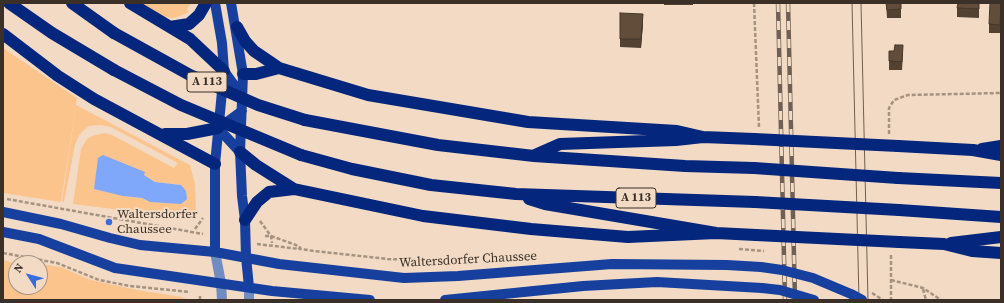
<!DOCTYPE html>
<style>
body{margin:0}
#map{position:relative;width:1004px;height:303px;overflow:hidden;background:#f2dac4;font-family:"Source Serif 4",serif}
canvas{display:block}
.frame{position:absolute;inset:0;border:4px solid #3a3027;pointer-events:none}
.north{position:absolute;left:8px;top:255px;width:40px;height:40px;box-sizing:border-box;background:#f2dac4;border:1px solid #a89685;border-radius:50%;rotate:306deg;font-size:11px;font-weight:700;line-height:16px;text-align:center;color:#3a3027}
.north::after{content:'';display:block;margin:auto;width:14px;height:18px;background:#396cdc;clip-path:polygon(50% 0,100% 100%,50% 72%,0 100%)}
</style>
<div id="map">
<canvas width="1004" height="303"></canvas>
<div class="frame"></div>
<div class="north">N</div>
</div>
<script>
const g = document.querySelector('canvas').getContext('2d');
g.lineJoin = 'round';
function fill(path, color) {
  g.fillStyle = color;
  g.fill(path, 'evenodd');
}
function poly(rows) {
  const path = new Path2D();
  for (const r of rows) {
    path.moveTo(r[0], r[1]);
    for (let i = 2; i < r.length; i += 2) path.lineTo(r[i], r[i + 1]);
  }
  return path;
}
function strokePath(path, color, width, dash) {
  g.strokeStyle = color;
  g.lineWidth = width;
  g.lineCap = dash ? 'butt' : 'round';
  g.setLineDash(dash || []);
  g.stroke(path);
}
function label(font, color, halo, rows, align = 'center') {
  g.font = font + ' "Source Serif 4",serif';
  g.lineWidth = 4;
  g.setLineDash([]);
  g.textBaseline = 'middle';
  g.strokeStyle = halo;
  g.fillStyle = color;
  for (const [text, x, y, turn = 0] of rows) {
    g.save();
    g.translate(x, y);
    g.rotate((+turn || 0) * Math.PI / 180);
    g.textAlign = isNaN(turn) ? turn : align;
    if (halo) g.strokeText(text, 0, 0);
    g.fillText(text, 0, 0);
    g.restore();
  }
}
fill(poly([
 [140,3,191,3,187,9,189,12,175,18,163,17],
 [3,48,77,98,61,202,3,193],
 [76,105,190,165,195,184,196,213,189,215,170,216,73,204,81,149,87,139,92,136,105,133,112,135,174,168,178,163,111,127,101,125,89,126,83,131,78,137,75,145,64,202,62,201],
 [144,175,155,182,181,185,150,202,142,198,123,196],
 [3,260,16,264,16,287,40,287,40,264,61,267,91,280,137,290,182,297,188,300,3,300]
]), '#fcc48d');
fill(poly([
 [103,155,145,172,144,175,155,182,181,185,186,191,187,199,181,204,150,202,142,198,123,196,94,189,98,158]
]), '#7fa8fb');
strokePath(poly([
 [754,3,759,128],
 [889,134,889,108,894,100,908,95,1001,93],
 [7,199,203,234],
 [260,221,271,236,272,243],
 [195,229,203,218],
 [265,236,271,236,296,245,300,249,314,251,388,259,462,262],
 [257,244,300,249,300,246],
 [739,249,764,251],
 [3,253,57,263,99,280,130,286,190,292],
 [891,255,891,300],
 [891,280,923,288,941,300],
 [923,289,926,300],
 [200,300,200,294]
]), '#a59382', 2.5, [4, 2]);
strokePath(poly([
 [215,252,221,283,222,300],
 [249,300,249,287]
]), '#718cc0', 10);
strokePath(poly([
 [215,3,222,43,224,71,215,164,215,252],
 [231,3,243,74,240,152,242,196,245,220,246,257,249,287],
 [224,71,244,99],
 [220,127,242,111],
 [218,128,240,152],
 [3,212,61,224,110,238,140,245,215,252,279,264,404,278,458,276,612,264,727,265,761,267],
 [3,232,39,239,115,268,272,291,370,300],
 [445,300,583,286,657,282,762,288]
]), '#17409e', 10);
strokePath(poly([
 [9,3,52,33,114,70],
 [72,3,114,33],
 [130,3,170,27,189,24,199,15,206,3],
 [170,27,190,39,224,71],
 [237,27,245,41,254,51,279,68,368,95,528,122,677,131,703,137],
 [3,34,58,76,94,99,215,164],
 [243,74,256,74,279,68],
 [305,120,438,145,534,156,685,166,754,168],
 [165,134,187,134,218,128],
 [898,146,973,150,1001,155],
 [982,149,1001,146],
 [240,152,256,165,294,189],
 [301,155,352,169,431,185,516,194,755,202],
 [535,155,560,144,676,140,703,137,754,139],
 [898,178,1001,183],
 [529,199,545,204,716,233,756,235],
 [899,210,1001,217],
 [245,220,257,202,269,192,294,189,423,216,531,229,628,237,716,233],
 [899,242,944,244,972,251,1001,253],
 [951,243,1001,237]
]), '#04267d', 12);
strokePath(poly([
 [852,3,859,300],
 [861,3,868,300]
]), '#6e6054', 1);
const rail = poly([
 [778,3,785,300],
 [788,3,795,300]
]);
strokePath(rail, '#6e6054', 4.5);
strokePath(rail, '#f2dac4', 3, [9]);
strokePath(poly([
 [872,293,883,300]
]), '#a59382', 2.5, [4, 2]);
strokePath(poly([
 [761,267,782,270,813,278,851,294,862,300],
 [762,288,780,290,814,300]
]), '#17409e', 10);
strokePath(poly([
 [114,33,190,75,258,105,305,120],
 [114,70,181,105,301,155],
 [754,139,898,146],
 [754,168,898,178],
 [755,202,899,210],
 [756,235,899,242]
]), '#04267d', 12);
fill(poly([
 [664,3,693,3,693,5,664,5],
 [711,3,724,3,724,4,711,4],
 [886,3,901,3,901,18,887,18],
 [979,3,979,18,957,17,957,8],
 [1001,3,1001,17,1000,33,989,33,989,24],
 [620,13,643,23,641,48,620,47],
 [903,53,902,70,889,70,889,61]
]), '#534232');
fill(poly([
 [643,14,643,23,641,48,641,39]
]), '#443629');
const building = poly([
 [886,3,901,3,901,9,887,10,886,3],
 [958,3,979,3,979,9,957,8,958,3],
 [990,3,1001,3,1000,25,989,24,990,3],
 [620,13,643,14,641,39,620,39,620,13],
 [895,45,903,45,902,62,889,61,889,51,894,51,895,45]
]);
fill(building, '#614d3a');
strokePath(building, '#443629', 1);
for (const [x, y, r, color] of [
 [109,222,4,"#396cdc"]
]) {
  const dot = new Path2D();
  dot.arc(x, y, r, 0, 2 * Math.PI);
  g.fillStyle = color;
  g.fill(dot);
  strokePath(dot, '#f2dac4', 1.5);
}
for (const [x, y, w] of [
 [207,82,40],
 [636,198,40]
]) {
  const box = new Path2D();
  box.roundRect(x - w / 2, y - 10, w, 20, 3);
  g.fillStyle = '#f2dac4';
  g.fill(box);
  strokePath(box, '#3a3027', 1);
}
label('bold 12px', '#3a3027', null, [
 ["A 113",207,82],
 ["A 113",636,198]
]);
label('13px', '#3a3027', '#f2dac4', [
 ["Waltersdorfer",117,215],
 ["Chaussee",117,230]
], 'left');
label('13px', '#3a3027', '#f2dac4', [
 ["Waltersdorfer Chaussee",468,260,-3]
]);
</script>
